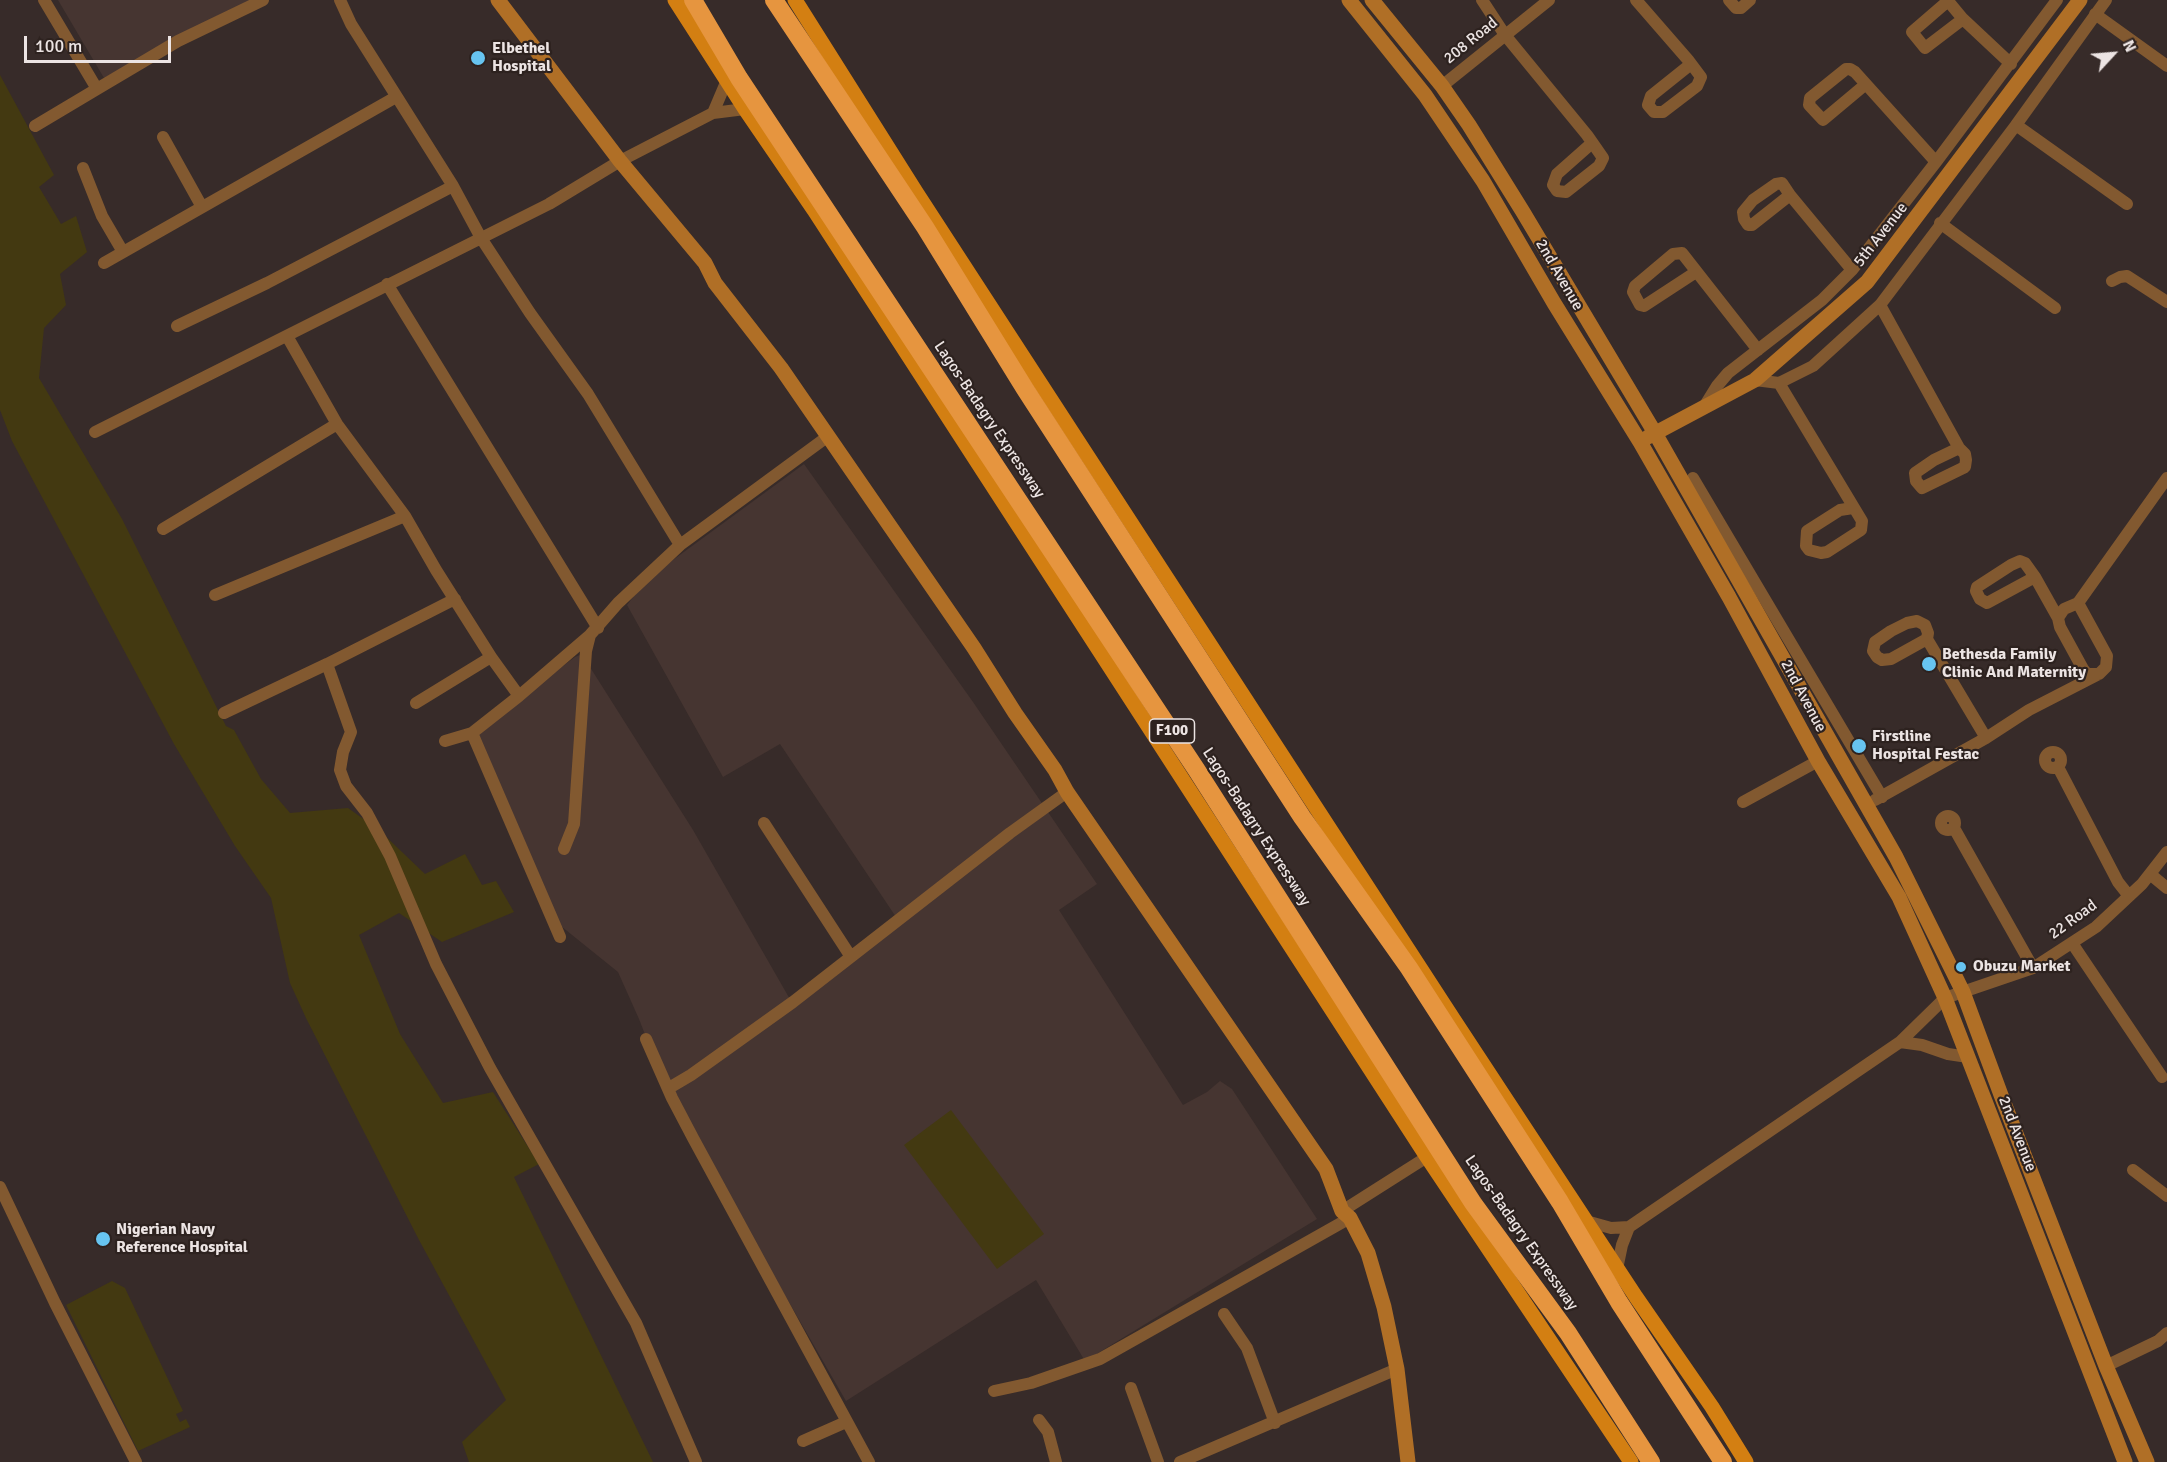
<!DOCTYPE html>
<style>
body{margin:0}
#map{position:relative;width:2167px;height:1462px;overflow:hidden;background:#372b29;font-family:Signika,sans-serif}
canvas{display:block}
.north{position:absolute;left:2083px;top:24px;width:60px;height:60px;-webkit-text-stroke:4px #2d221f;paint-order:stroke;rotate:64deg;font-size:16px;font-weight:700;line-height:24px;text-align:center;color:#ece4e3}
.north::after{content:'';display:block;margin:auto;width:21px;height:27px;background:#ece4e3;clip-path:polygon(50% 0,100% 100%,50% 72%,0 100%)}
.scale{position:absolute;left:24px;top:36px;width:147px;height:27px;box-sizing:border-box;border:3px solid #ece4e3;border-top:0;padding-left:8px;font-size:18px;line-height:21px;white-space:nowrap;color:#ece4e3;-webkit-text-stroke:4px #2d221f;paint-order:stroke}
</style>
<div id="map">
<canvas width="2167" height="1462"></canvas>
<div class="north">N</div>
<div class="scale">100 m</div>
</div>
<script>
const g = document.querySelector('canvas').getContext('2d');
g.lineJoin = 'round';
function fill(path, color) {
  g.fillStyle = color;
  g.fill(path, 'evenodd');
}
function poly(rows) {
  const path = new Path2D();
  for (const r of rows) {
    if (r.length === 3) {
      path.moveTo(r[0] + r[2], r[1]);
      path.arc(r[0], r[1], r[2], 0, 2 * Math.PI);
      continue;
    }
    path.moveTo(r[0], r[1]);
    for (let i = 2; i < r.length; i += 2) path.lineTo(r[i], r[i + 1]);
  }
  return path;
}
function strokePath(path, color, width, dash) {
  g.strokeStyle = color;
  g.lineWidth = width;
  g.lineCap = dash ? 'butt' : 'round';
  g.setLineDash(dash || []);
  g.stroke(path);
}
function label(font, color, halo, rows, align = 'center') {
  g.font = font + ' Signika,sans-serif';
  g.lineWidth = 4.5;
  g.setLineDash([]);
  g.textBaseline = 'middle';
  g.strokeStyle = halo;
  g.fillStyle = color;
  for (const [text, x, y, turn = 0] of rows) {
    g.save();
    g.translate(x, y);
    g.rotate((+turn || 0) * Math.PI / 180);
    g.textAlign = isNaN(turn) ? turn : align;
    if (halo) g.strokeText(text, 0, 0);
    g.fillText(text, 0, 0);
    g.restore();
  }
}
fill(poly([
 [58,0,260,0,104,78],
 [804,464,973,702,1097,884,1059,910,1183,1105,1207,1092,1220,1081,1232,1089,1317,1219,1085,1361,1036,1280,846,1401,667,1091,639,1019,618,972,546,914,468,737,575,657,587,652,588,664,693,830,791,1001,896,917,780,744,723,777,627,605,647,579]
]), '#463531');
fill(poly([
 [0,75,54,175,39,187,61,224,76,216,87,252,60,274,66,305,44,328,39,378,122,519,226,726,234,730,261,779,290,813,348,808,379,830,425,874,465,854,482,885,496,881,514,912,442,942,399,913,359,935,400,1034,443,1103,493,1092,539,1164,514,1177,653,1462,469,1462,462,1442,506,1400,419,1240,306,1018,290,983,271,898,235,846,174,744,12,441,0,410],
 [951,1110,1044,1234,997,1269,904,1145],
 [112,1281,125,1288,183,1411,176,1414,180,1422,186,1419,190,1427,138,1451,66,1305]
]), '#433911');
strokePath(poly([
 [44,0,97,89,178,41,263,0],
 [340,0,351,24,453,186,481,238,530,313,588,394,680,545],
 [1482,0,1505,35,1587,135,1603,158,1599,166,1566,192,1557,191,1553,185,1557,174,1592,143],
 [1636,0,1689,61,1701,77,1697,86,1663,112,1654,112,1648,105,1651,96,1691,64],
 [1729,0,1736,8,1741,8,1750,0],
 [2095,14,2167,66],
 [1963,19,1925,48,1912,32,1948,1,1963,19,2011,64],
 [1866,84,1823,120,1809,105,1810,98,1846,69,1850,69,1855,72,1936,162],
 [1442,86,1549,0],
 [713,113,727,80],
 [2016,125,2127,204],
 [35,126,97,89],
 [163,137,202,207],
 [83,168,102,216,123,252],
 [1790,195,1782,183,1776,184,1753,200,1743,212,1744,219,1748,225,1752,225,1790,195,1852,270],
 [1940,223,2055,308],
 [104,263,396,97],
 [1696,272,1644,306,1640,305,1633,292,1635,286,1673,254,1682,253,1758,350],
 [2112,281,2120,277,2127,276,2167,302],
 [387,284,598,628],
 [1880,305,1959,448,1965,454,1966,460,1965,467,1922,488,1916,481,1915,473,1934,460,1959,448],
 [177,326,267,283,453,186],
 [287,336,337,424,405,516,436,570,491,657,519,696],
 [1755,380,1779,383,1813,366,1880,305,2016,125,2106,0],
 [1779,383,1862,521,1861,530,1827,552,1821,553,1809,550,1806,546,1807,531,1840,510,1853,508],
 [1704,407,1717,386,1728,373,1822,300,1852,270,1936,162,2057,0],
 [95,432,549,204,620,161,713,113,745,109],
 [1693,478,1882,797],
 [163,529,337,424],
 [2035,577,1987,603,1980,599,1976,591,1977,587,2011,565,2020,561,2025,563,2035,577,2058,618],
 [215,595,405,516],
 [1927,639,1891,659,1882,660,1877,657,1873,651,1875,642,1891,631,1907,623,1917,621,1925,625,1928,633,1927,639,1986,738],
 [327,664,351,732,343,752,340,770,346,786,367,813,390,856,436,964,490,1068,636,1323,696,1462],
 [2099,674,2087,674,2083,669,2060,627,2058,618,2064,609,2078,603,2167,478],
 [416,703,491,657],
 [224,713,327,664,455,599],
 [472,733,560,937],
 [445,741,472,733,519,696,590,635],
 [2053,760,8],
 [2058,767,2118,882,2129,896],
 [1875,800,1986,738,2029,710,2099,674,2106,667,2107,656,2078,603],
 [1743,802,1818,761],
 [1948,823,7],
 [764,823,851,957],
 [1954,828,2033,968],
 [564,849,574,824,586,651,590,635,618,603,680,545,827,437],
 [2150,874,2167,888],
 [2072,943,2162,1077],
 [646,1039,672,1098,693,1138,869,1462],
 [1900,1042,1922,1045,1948,1054,1968,1057],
 [669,1088,691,1075,793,1002,1010,833,1067,792],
 [2133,1170,2167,1196],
 [0,1187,55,1303,136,1462],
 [1342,1211,1427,1157],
 [1586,1221,1611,1228,1629,1227,1900,1042,1945,998,2033,968,2096,927,2142,884,2167,852],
 [1617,1269,1622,1245,1629,1227],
 [1224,1314,1247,1348,1275,1423],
 [2106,1366,2158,1341,2167,1333],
 [1131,1388,1158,1462],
 [994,1391,1031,1383,1100,1359,1350,1218],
 [1039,1420,1048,1432,1056,1462],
 [803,1441,846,1422],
 [1180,1462,1397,1369]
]), '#825930', 12);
strokePath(poly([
 [498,0,620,161,705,263,715,283,781,368,974,648,1015,713,1055,770,1067,792,1326,1169,1342,1211,1350,1218,1368,1253,1384,1307,1397,1369,1408,1462],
 [1349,0,1425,95,1483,181,1554,303,1640,442,1729,597,1818,761,1899,897,1945,998,2125,1462],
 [1372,0,1442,86,1469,125,1523,212,1655,433,1896,857,1963,992,2001,1095,2106,1366,2147,1462],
 [1648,437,1755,380,1867,282,2080,0]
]), '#b06f26', 15);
strokePath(poly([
 [675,0,745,109,814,210,1427,1157,1631,1462],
 [795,0,916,192,1454,1020,1636,1297,1712,1407,1746,1462]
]), '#d37f12', 15);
strokePath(poly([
 [693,0,739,78,1196,769,1473,1203,1568,1333,1651,1462],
 [774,0,925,227,1025,389,1302,817,1409,968,1560,1202,1619,1302,1723,1462]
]), '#e6953f', 18);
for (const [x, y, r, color] of [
 [478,58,8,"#67c4f0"],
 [1929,664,8,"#67c4f0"],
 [1859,746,8,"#67c4f0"],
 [1961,967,6,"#67c4f0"],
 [103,1239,8,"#67c4f0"]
]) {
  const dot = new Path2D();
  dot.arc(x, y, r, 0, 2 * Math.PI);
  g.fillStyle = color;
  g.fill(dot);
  strokePath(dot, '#2d221f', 2);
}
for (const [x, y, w] of [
 [1172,731,45]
]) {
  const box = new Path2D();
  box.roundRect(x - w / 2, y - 12, w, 24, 4.5);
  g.fillStyle = '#2d221f';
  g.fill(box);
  strokePath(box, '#ece4e3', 1.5);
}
label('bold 15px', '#ece4e3', null, [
 ["F100",1172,731]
]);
label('16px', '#ece4e3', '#2d221f', [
 ["208 Road",1471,41,-39],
 ["5th Avenue",1881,235,-52],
 ["2nd Avenue",1559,275,60],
 ["Lagos-Badagry Expressway",989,420,56],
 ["2nd Avenue",1803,696,62],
 ["Lagos-Badagry Expressway",1256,827,57],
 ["22 Road",2073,920,-36],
 ["2nd Avenue",2017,1134,69],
 ["Lagos-Badagry Expressway",1521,1233,55]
]);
label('bold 16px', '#ece4e3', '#2d221f', [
 ["Elbethel",492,49],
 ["Hospital",492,67],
 ["Bethesda Family",1942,655],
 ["Clinic And Maternity",1942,673],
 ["Firstline",1872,737],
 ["Hospital Festac",1872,755],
 ["Obuzu Market",1973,967],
 ["Nigerian Navy",116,1230],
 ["Reference Hospital",116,1248]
], 'left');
</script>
